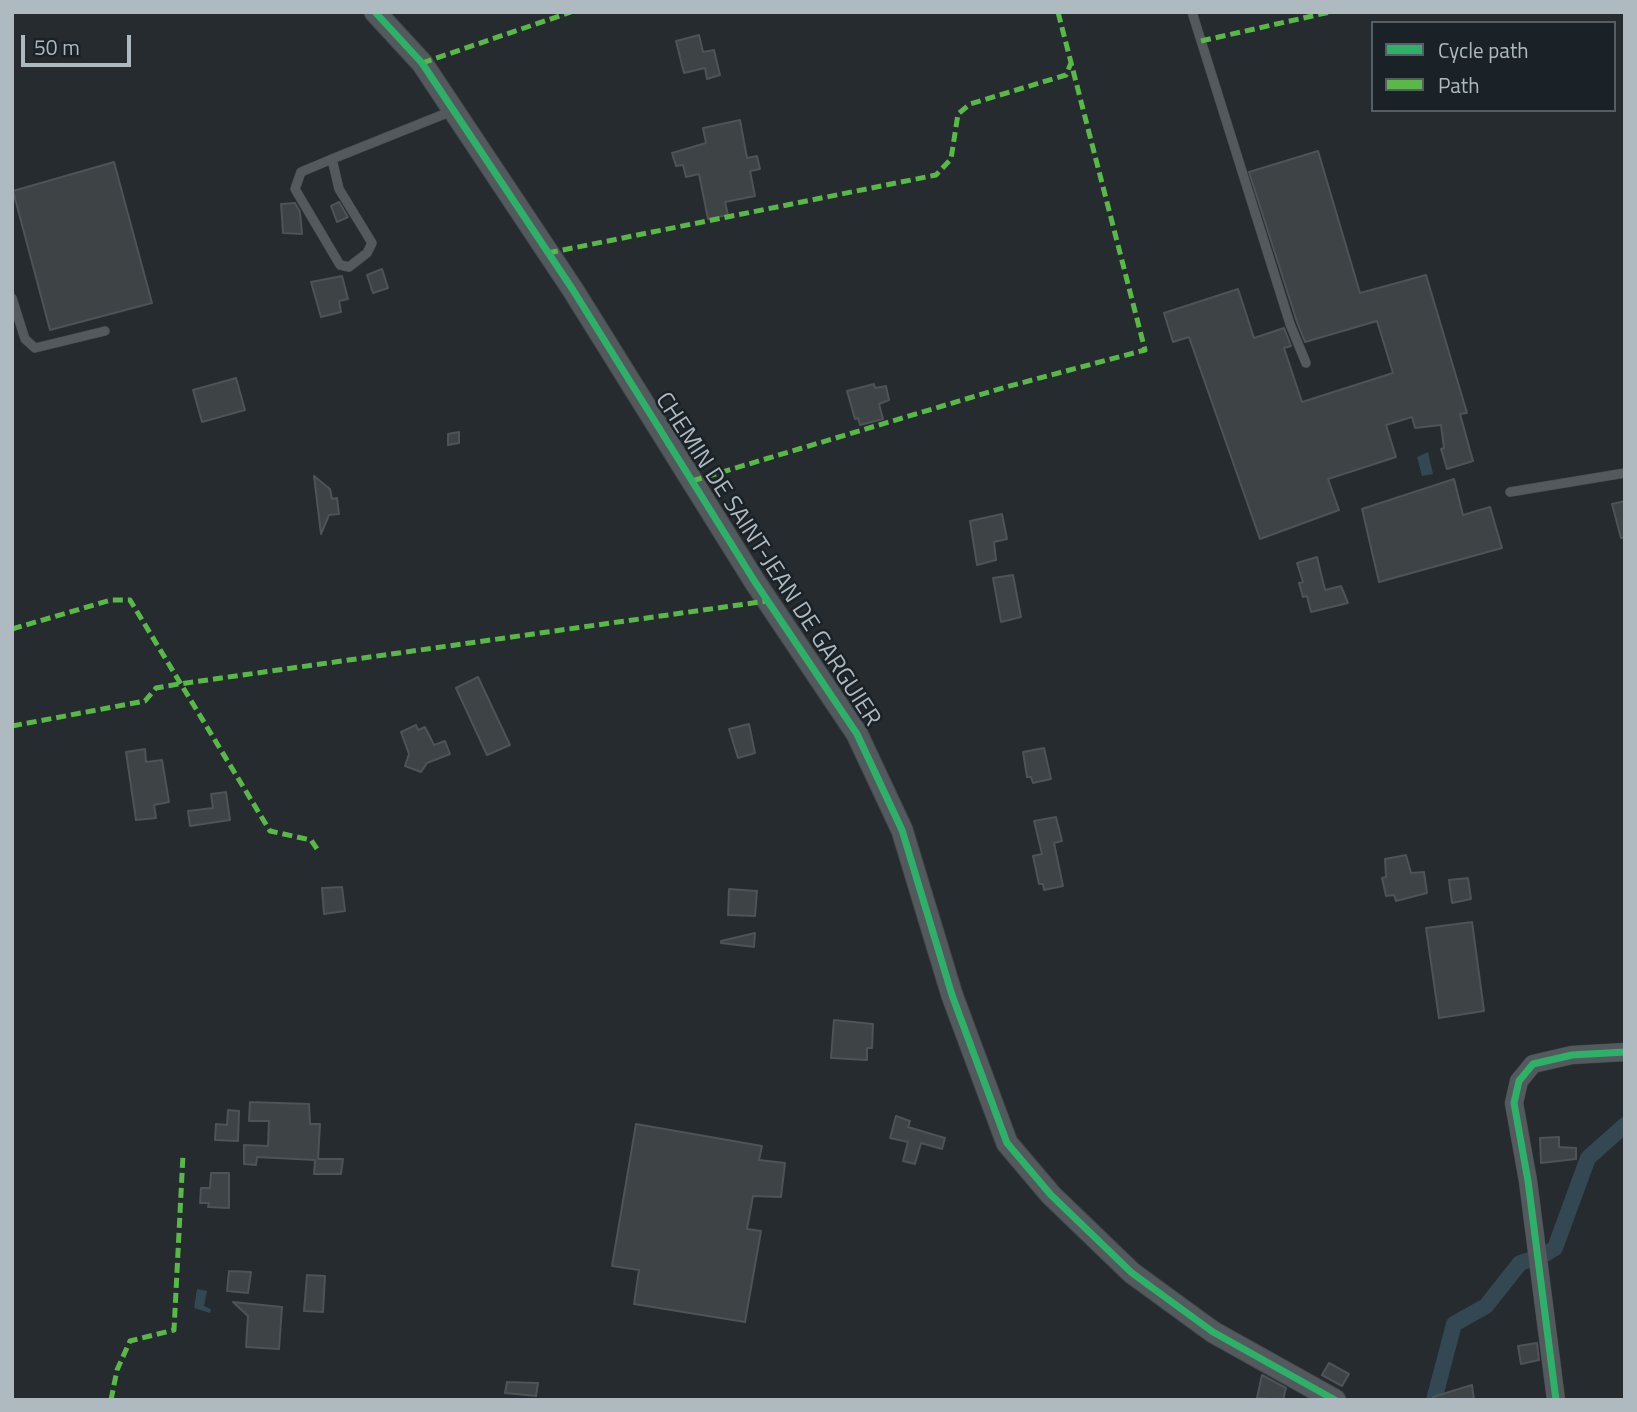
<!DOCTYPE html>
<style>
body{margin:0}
#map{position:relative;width:1637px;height:1412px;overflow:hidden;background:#252b2e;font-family:"Titillium Web",sans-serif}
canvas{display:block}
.frame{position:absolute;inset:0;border:14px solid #aeb9c0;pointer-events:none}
.legend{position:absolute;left:1371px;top:21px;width:245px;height:91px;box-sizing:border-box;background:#1a2228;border:2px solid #555e65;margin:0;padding:9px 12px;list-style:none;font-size:21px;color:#aeb9c0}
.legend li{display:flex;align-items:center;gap:14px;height:35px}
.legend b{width:35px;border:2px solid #555e65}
.scale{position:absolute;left:21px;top:35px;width:110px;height:32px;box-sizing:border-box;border:4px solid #aeb9c0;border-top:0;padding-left:9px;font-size:21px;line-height:24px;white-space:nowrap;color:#aeb9c0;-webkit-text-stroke:5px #1a2228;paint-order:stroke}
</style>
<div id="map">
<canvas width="1637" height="1412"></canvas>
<div class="frame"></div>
<ul class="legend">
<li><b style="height:9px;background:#2db169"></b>Cycle path</li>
<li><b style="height:9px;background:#58b947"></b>Path</li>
</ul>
<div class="scale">50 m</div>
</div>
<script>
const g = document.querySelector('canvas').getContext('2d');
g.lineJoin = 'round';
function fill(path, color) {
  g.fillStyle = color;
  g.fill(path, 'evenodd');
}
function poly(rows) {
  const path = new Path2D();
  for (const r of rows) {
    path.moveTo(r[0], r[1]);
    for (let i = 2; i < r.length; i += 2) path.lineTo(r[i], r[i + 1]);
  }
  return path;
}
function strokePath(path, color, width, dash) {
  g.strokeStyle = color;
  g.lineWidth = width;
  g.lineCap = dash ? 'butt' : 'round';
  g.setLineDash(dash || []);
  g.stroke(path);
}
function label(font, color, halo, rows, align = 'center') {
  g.font = font + ' "Titillium Web",sans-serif';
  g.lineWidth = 5;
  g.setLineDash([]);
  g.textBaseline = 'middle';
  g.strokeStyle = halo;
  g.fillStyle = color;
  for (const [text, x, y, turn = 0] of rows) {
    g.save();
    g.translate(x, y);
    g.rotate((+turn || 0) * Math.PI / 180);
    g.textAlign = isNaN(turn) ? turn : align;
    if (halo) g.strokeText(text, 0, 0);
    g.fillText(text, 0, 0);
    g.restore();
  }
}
fill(poly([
 [1428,452,1433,474,1422,476,1417,457],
 [197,1289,207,1291,204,1306,211,1309,210,1313,194,1308]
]), '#344853');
strokePath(poly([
 [1542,1256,1555,1248,1588,1158,1625,1125],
 [1434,1400,1454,1324,1486,1306,1520,1263,1532,1259]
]), '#344853', 16);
const building = poly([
 [699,35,703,52,714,50,720,75,707,79,705,68,684,73,676,41,699,35],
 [740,120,747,158,757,156,760,169,750,171,755,196,725,202,728,215,708,219,699,174,686,177,683,165,676,166,672,153,706,143,703,128,740,120],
 [1318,151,1360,293,1426,275,1467,413,1460,414,1473,461,1447,469,1441,449,1444,448,1441,425,1415,428,1412,417,1386,425,1396,457,1328,479,1339,510,1260,539,1189,337,1173,342,1164,313,1238,289,1254,338,1284,328,1291,346,1284,348,1302,402,1393,373,1377,321,1305,342,1297,322,1249,172,1318,151],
 [114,162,152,303,50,330,13,191,114,162],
 [339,202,348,217,337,222,331,206,339,202],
 [295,203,300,212,302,234,283,233,281,204,295,203],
 [382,269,388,288,373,293,367,275,382,269],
 [342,276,348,299,339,301,341,312,321,317,311,282,342,276],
 [236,378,245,410,202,422,193,390,236,378],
 [874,384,875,388,886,386,889,400,879,404,883,419,860,425,858,418,855,419,847,391,874,384],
 [459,432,459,443,448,445,448,434,459,432],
 [314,476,330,489,332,499,337,498,339,514,329,515,321,534,314,476],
 [1454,479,1463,515,1490,507,1502,548,1379,582,1362,509,1454,479],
 [1625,501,1625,538,1621,538,1612,504,1625,501],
 [1002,514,1007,539,994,542,996,560,977,565,970,521,1002,514],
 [1317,557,1325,590,1341,586,1348,603,1311,612,1307,596,1303,597,1299,583,1303,582,1297,563,1317,557],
 [1013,575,1021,617,1001,622,993,578,1013,575],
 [478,677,510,745,487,755,456,688,478,677],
 [749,724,755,753,738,758,729,729,749,724],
 [416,725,418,730,425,727,434,745,445,741,450,754,427,763,421,772,405,766,409,754,401,732,416,725],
 [1044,748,1051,779,1033,783,1031,777,1027,777,1023,752,1044,748],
 [145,749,146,762,162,760,169,802,154,805,156,818,136,820,126,752,145,749],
 [226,792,230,820,190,826,188,811,213,808,211,794,226,792],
 [1056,817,1062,841,1054,843,1063,886,1044,890,1043,884,1039,884,1033,856,1042,854,1034,821,1056,817],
 [1406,855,1411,873,1424,872,1427,893,1396,901,1394,895,1386,896,1382,878,1386,877,1385,859,1406,855],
 [1468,878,1471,899,1452,903,1449,880,1468,878],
 [342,887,345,911,324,914,322,888,342,887],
 [729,889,757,891,755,916,728,915,729,889],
 [1472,922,1484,1011,1439,1018,1426,928,1472,922],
 [755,933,754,947,721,943,721,941,755,933],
 [834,1020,873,1024,872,1048,867,1048,867,1060,831,1058,834,1020],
 [250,1102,309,1104,310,1124,320,1124,318,1159,343,1159,341,1174,314,1174,315,1160,257,1157,256,1165,244,1164,244,1145,268,1146,269,1121,249,1121,250,1102],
 [228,1110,239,1111,238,1141,215,1140,216,1124,227,1125,228,1110],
 [896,1116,910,1121,908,1127,945,1138,942,1149,921,1143,915,1164,903,1161,908,1142,890,1138,896,1116],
 [636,1124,762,1146,759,1160,785,1163,781,1197,753,1196,747,1229,761,1231,745,1322,634,1304,639,1270,612,1266,636,1124],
 [1559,1137,1559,1147,1576,1148,1576,1159,1541,1163,1540,1138,1559,1137],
 [211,1173,229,1173,229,1208,208,1207,209,1203,200,1203,201,1188,210,1188,211,1173],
 [229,1271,251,1272,248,1293,227,1291,229,1271],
 [307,1275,325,1276,323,1312,304,1311,307,1275],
 [233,1302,282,1307,279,1349,246,1347,248,1316,233,1302],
 [1537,1343,1539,1360,1521,1364,1518,1346,1537,1343],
 [1329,1363,1349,1374,1342,1386,1322,1375,1329,1363],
 [1262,1375,1286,1388,1283,1400,1257,1398,1262,1375],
 [507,1382,538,1383,536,1396,505,1393,507,1382],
 [1472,1385,1474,1400,1434,1400,1433,1397,1472,1385]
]);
fill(building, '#3e4346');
strokePath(building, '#4d5356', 2);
const service = poly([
 [1192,12,1290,324,1306,363],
 [332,159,301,172,295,189,340,265,349,267,367,253,372,243,339,189,332,159,452,111],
 [12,298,25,339,35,348,105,331],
 [1510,492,1625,473]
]);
const minor = poly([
 [1556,1400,1528,1181,1514,1103,1519,1081,1533,1064,1572,1055,1625,1052]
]);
const tertiary = poly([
 [375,12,422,63,573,290,755,582,857,734,902,830,952,995,1007,1143,1051,1195,1132,1273,1213,1332,1335,1400]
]);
strokePath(service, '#424749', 10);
strokePath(minor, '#424749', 19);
strokePath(tertiary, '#424749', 23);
strokePath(service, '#54595d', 9);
strokePath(minor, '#54595d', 18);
strokePath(tertiary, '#54595d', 21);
strokePath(poly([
 [1201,41,1330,12],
 [422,63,571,12],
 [548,253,936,175,951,159,958,114,970,104,1066,75,1071,63],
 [692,481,1006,387,1145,350,1058,12],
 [12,629,111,600,130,600,270,831,311,840,319,852],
 [12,726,145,701,156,688,179,684,767,601],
 [111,1400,117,1370,130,1341,174,1330,183,1155]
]), '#58b947', 5, [10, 5]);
strokePath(poly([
 [375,12,422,63,573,290,755,582,857,734,902,830,952,995,1007,1143,1051,1195,1132,1273,1213,1332,1335,1400],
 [1556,1400,1528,1181,1514,1103,1519,1081,1533,1064,1572,1055,1625,1052]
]), '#2db169', 7);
label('24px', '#aeb9c0', '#1a2228', [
 ["CHEMIN DE SAINT-JEAN DE GARGUIER",767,560,57]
]);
</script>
